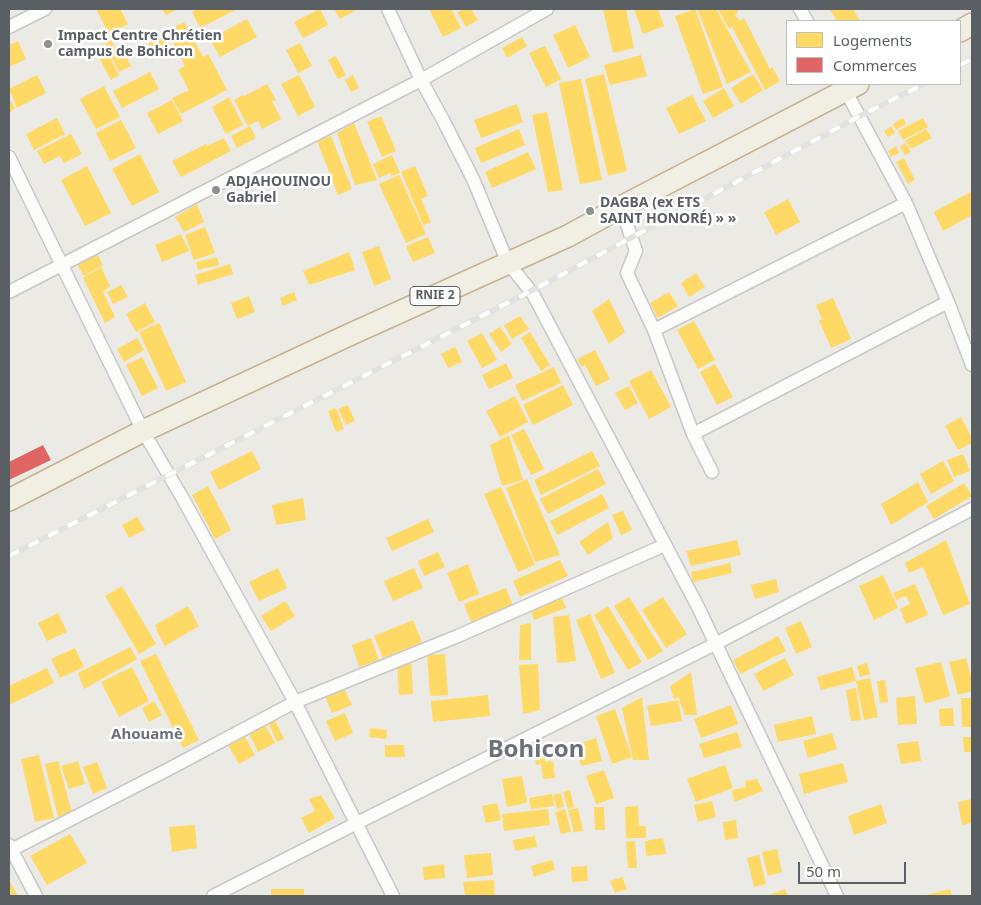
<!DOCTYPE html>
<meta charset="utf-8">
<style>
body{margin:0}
#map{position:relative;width:981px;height:905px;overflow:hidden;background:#eceae5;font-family:"Noto Sans",sans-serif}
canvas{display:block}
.frame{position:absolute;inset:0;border:10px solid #5a5f64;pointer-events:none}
.legend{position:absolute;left:786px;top:20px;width:175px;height:65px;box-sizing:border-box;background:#fff;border:1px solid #bdbfc1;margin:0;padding:6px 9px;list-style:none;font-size:15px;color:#5a5f64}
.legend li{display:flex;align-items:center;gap:10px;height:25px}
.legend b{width:25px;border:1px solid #bdbfc1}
.scale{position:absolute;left:798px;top:862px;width:108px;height:22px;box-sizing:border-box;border:2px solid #5a5f64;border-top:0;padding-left:6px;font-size:15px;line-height:18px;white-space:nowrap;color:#5a5f64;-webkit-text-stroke:4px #fff;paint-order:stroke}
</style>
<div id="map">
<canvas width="981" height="905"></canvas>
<div class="frame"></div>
<ul class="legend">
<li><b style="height:14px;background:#ffd966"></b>Logements</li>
<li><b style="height:14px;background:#e06666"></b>Commerces</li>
</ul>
<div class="scale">50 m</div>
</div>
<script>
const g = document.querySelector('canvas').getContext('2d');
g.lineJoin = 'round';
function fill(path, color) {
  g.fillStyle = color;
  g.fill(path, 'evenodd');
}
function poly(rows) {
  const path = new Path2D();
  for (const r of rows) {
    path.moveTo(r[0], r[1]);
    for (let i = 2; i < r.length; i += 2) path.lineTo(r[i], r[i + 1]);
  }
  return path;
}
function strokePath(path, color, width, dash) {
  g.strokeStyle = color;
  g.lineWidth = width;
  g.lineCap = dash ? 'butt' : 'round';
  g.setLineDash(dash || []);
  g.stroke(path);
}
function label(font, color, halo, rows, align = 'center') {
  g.font = font + ' "Noto Sans",sans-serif';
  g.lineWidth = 5;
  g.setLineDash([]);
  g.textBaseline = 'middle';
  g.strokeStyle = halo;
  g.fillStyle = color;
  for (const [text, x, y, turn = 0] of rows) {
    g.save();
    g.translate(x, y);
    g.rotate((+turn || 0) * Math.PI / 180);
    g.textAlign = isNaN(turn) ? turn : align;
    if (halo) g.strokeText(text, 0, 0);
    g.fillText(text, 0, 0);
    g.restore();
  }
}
fill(poly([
 [96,9,120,9,128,24,109,34],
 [162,9,178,9,166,15],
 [198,9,237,9,200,28,192,12],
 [320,9,328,25,303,38,294,22],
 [334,9,358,9,340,19],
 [429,9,451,9,461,28,443,37],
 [464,9,471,9,478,20,466,27,457,12],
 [603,9,626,9,634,48,613,53],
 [634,9,658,9,664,26,643,34],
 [695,9,723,87,703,94,675,16],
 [697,9,716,9,751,72,727,84],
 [718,9,737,9,738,12,735,15,740,21,744,18,770,69,772,67,780,81,765,90,732,27,729,29],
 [830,9,853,9,860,21,837,21],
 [247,19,257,37,220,57,210,39],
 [184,22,203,57,208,54,227,90,181,114,172,98,189,90,178,70,185,66,167,31],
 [575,25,590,57,568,68,553,35],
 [165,35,171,48,155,56,148,44],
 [522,37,527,46,507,58,502,48],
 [111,40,119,54,124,52,131,66,119,72,105,44],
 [18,41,26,59,9,67,9,45],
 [300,43,312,66,298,73,286,50],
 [103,44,119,75,111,80,94,49],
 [545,46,561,79,546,87,529,53],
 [641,55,647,76,610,85,604,65],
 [336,56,346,75,338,79,328,60],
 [150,72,159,89,122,108,113,91],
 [604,74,627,171,608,176,585,79],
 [753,74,763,90,741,104,731,88],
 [37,75,46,93,17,108,9,89],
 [299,75,315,107,298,116,281,84],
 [353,75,359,88,351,92,345,80],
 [581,79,602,180,580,184,559,83],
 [267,84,276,100,272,101,281,119,262,129,258,121,248,126,234,100,243,95,244,96],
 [104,86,120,117,96,129,80,99],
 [724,88,734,106,713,118,703,101],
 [692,95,706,121,679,134,666,108],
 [229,97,243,125,226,134,212,107],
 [9,98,15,108,9,113],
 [172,100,183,121,158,134,147,113],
 [517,104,523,122,481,138,474,120],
 [547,112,563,190,548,192,532,115],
 [381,116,396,151,382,157,367,122],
 [57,118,65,134,34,150,26,134],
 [903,118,906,124,896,130,893,124],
 [923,118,928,127,903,140,898,131],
 [121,120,136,148,110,161,96,133],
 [354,123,377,180,355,185,337,133],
 [250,126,256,138,237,148,231,136],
 [891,126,895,133,888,137,884,131],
 [519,129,525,145,481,163,475,148],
 [926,129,932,138,911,149,905,141],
 [71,134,82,154,64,163,60,156,44,164,37,151],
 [331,136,352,189,338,195,317,141],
 [224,138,231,151,181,177,172,161,206,144,207,146],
 [905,143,911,152,905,155,900,147],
 [896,146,899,153,891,157,888,151],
 [528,152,536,169,492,188,485,172],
 [140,154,159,192,132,206,112,169],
 [392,155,400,173,391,176,390,173,379,178,373,164],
 [904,158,915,180,908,184,896,162],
 [87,166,111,213,85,226,61,180],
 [415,166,428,196,421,199,431,222,423,225,401,172],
 [399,175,426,234,406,243,379,184],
 [972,191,972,215,943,231,934,212],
 [788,199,800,222,776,235,764,212],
 [197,204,204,222,184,232,175,217],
 [205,227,215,253,194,260,185,235],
 [181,234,189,251,162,262,155,245],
 [428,237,435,253,413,262,406,246],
 [379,246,391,279,374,286,362,252],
 [96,252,103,265,84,276,76,263],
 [349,252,355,270,309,285,303,271],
 [217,257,219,265,198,270,196,262],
 [230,264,233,274,198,285,195,275],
 [101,267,110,286,103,292,115,317,105,323,83,278],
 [696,273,705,287,689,297,681,283],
 [121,285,128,297,113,304,107,292],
 [294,292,297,300,283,306,280,298],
 [669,292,678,306,658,318,650,303],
 [249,296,255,312,237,319,231,303],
 [833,298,851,339,831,348,819,321,822,319,816,305],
 [609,299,625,332,609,344,592,311],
 [145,303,155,322,136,332,126,314],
 [520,316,529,329,512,339,504,325],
 [694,321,715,360,698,369,677,330],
 [159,323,186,382,166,391,139,332],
 [500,327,512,344,501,352,489,334],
 [530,332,550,365,541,371,521,338],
 [482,333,497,360,482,368,467,341],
 [137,338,144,350,124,362,117,349],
 [455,347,462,362,448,368,441,354],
 [595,350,610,379,596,386,585,365,581,367,577,359],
 [142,357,158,388,142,396,126,365],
 [506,363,513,378,489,389,482,375],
 [715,364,733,397,717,405,700,372],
 [554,367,561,383,522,401,515,385],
 [651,370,671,407,649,419,629,381],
 [563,385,573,405,533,425,523,405],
 [629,386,638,403,625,410,615,393],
 [515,396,528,422,500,437,486,411],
 [348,405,355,421,346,425,338,409],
 [336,408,344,429,336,432,328,411],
 [961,417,972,438,972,443,958,450,945,426],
 [524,429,544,469,531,475,511,435],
 [509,435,523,480,502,486,490,445],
 [252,451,261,469,219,490,210,472],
 [592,451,600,466,541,495,534,480],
 [963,454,970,471,954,477,947,460],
 [943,461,954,481,931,494,920,474],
 [598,469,606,484,548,514,540,499],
 [527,479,560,555,535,562,506,488],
 [918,482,928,502,891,525,881,504],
 [964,483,972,496,934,519,926,506],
 [208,486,231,530,215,539,192,495],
 [501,487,535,565,518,572,484,494],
 [602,494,609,508,557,535,550,521],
 [303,498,306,520,276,525,272,505],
 [623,511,632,530,621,535,612,515],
 [137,517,145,530,129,538,122,525],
 [428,519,434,532,392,551,386,538],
 [608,522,613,538,588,555,579,542],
 [737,540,741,555,691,566,686,551],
 [946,540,970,604,943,615,923,567,909,573,905,563],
 [438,552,445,567,424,576,418,561],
 [560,560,568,576,520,597,513,581],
 [730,563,732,573,693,582,691,572],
 [468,564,479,594,459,602,447,573],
 [278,568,287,588,259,601,249,582],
 [414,568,423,588,393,601,384,581],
 [883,575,898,608,874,620,859,586],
 [776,579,779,592,755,599,751,585],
 [915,584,928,615,906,624,900,609,910,604,906,596,896,600,893,593],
 [122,586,156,644,139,654,105,596],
 [506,588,513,606,471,622,464,604],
 [561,596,566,608,534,620,530,608],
 [629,597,663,651,648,660,614,606],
 [663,597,687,634,666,648,642,610],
 [285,601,295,616,271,631,261,616],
 [188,606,199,626,165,646,156,630,157,629,155,625],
 [608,606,642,662,628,670,594,615],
 [58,613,67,632,47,641,38,623],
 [590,614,615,673,601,679,576,620],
 [569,615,576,661,557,663,553,617],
 [413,620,422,642,383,658,374,636],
 [801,621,812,647,796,654,785,628],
 [531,623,531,660,519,660,520,625],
 [778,636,786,651,740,674,733,660],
 [371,638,379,660,359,667,352,645],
 [130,647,137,659,84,689,78,673],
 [75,648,84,667,60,678,51,659],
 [156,654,199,740,183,748,140,661],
 [445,654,448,695,430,696,427,655],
 [411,658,413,694,399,695,397,664],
 [785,658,794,675,763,691,754,674],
 [966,658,972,680,972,691,958,695,949,662],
 [941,662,950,696,925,704,915,668],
 [867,663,870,674,860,677,857,666],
 [538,664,540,710,523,714,519,665],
 [132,667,149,701,119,717,101,682],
 [852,667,856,681,821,690,817,677],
 [47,668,54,683,9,705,9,686],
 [691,672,697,715,685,715,678,697,674,699,670,686],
 [870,678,878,717,864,720,856,681],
 [885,680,888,702,880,703,877,681],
 [343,686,352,705,332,713,324,694],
 [856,688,861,720,851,721,846,690],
 [488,695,490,716,433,722,431,701],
 [915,696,917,724,898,725,896,698],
 [642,697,649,760,633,760,622,708],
 [961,698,972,698,972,727,962,727],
 [678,700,682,721,651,726,647,706],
 [154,701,162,715,149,722,142,708],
 [731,705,738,724,701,738,694,719],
 [953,708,954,726,940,726,939,709],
 [615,709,632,757,612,764,596,716],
 [345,713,353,733,335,741,326,721],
 [812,716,816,734,778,742,774,725],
 [275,720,284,739,277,742,268,723],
 [265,725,275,743,258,752,249,734],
 [370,728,387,730,386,739,369,737],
 [737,732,742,747,704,758,699,744],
 [832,733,837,749,808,758,803,741],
 [244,735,255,755,239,764,228,745],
 [963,737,972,737,972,752,964,752],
 [596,738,602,761,581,766,575,745],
 [918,741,921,761,901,764,897,744],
 [385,745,404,745,405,757,385,757],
 [544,746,545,762,553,761,555,778,543,779,541,764,536,765,534,748],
 [39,755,54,818,35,822,21,759],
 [58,761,72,813,58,817,45,764],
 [78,761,85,784,69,789,61,766],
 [97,762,107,788,93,794,83,767],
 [843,763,848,782,804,794,799,774],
 [725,765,733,788,696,802,687,779],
 [604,770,614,798,596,804,586,776],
 [522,776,527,803,507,807,502,779],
 [757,779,763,791,734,802,732,790,746,787,745,781],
 [570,790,574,807,568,809,563,792],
 [561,793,564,807,557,809,553,795],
 [552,794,554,806,531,809,529,798],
 [321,795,335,818,309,833,301,818,315,811,309,799],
 [972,799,972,823,962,825,958,802],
 [712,801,716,817,698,822,694,805],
 [497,803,501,820,486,823,482,806],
 [881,804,887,823,854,835,848,816],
 [638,806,639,826,646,826,646,838,626,838,625,807],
 [594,807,604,807,605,830,595,830],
 [578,808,583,831,574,832,568,810],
 [548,809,550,825,504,831,502,814],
 [565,809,571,832,561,834,555,812],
 [736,820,738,838,725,840,723,822],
 [195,825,197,848,172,852,169,827],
 [70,834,87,863,47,885,30,856],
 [535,836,537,847,515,851,513,840],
 [663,838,666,854,646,856,645,841],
 [635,841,637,868,628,868,626,842],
 [777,849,782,872,768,876,762,852],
 [491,853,493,875,467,878,464,855],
 [759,855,766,884,754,887,747,858],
 [552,860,555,870,534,877,531,866],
 [444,864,445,878,424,880,423,867],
 [587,866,588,881,572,882,571,867],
 [622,877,627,889,615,893,610,881],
 [9,880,18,896,9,896],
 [494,880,495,896,465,896,463,882],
 [271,889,304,889,304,896,271,896],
 [785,889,788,896,766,896],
 [950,889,952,896,922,896]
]), '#ffd966');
fill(poly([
 [43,445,51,460,9,480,9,462]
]), '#e06666');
const minor = poly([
 [388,9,421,80,443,120,473,179,508,263,533,294,698,607,837,896],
 [800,9,807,21],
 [9,27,45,9],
 [843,86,906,203,948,302,972,365],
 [9,157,143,431,183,499,295,702,393,896],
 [621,207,636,251,627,273,654,330,693,434,712,472],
 [9,292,421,80,547,9],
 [654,330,906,203],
 [693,434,948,302],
 [9,845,36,896],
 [11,850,167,770,295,702,458,636,665,545],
 [213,896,357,823,715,644,972,509]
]);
const trunk = poly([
 [960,31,972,24],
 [9,500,143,431,351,334,568,236,621,207,858,84]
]);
strokePath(minor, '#c8c8c8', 15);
strokePath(trunk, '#c4b292', 24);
strokePath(minor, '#fcfcfb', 12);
strokePath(trunk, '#f1eee4', 21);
const rail = poly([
 [960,65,972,59],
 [9,556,531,291,860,116,924,84]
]);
strokePath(rail, '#e3e2e2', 5.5);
strokePath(rail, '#fff', 4, [11]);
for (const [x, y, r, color] of [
 [48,44,5,"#8d9091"],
 [216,190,5,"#8d9091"],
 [590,211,5,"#8d9091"]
]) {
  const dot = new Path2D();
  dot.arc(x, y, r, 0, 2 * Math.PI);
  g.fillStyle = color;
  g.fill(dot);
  strokePath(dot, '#fff', 2);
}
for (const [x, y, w] of [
 [435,296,50]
]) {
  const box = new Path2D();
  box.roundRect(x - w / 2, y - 9.5, w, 19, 4);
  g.fillStyle = '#fff';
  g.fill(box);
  strokePath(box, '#5a5f64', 1);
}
label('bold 12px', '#5a5f64', null, [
 ["RNIE 2",435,296]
]);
label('bold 14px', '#5a5f64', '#fff', [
 ["Impact Centre Chrétien",58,36],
 ["campus de Bohicon",58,52],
 ["ADJAHOUINOU",226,182],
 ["Gabriel",226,198],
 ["DAGBA (ex ETS",600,203],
 ["SAINT HONORÉ) » »",600,219]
], 'left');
label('bold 15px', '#6b7176', '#fff', [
 ["Ahouamè",147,735]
]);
label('bold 24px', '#6b7176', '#fff', [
 ["Bohicon",536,750]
]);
</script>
